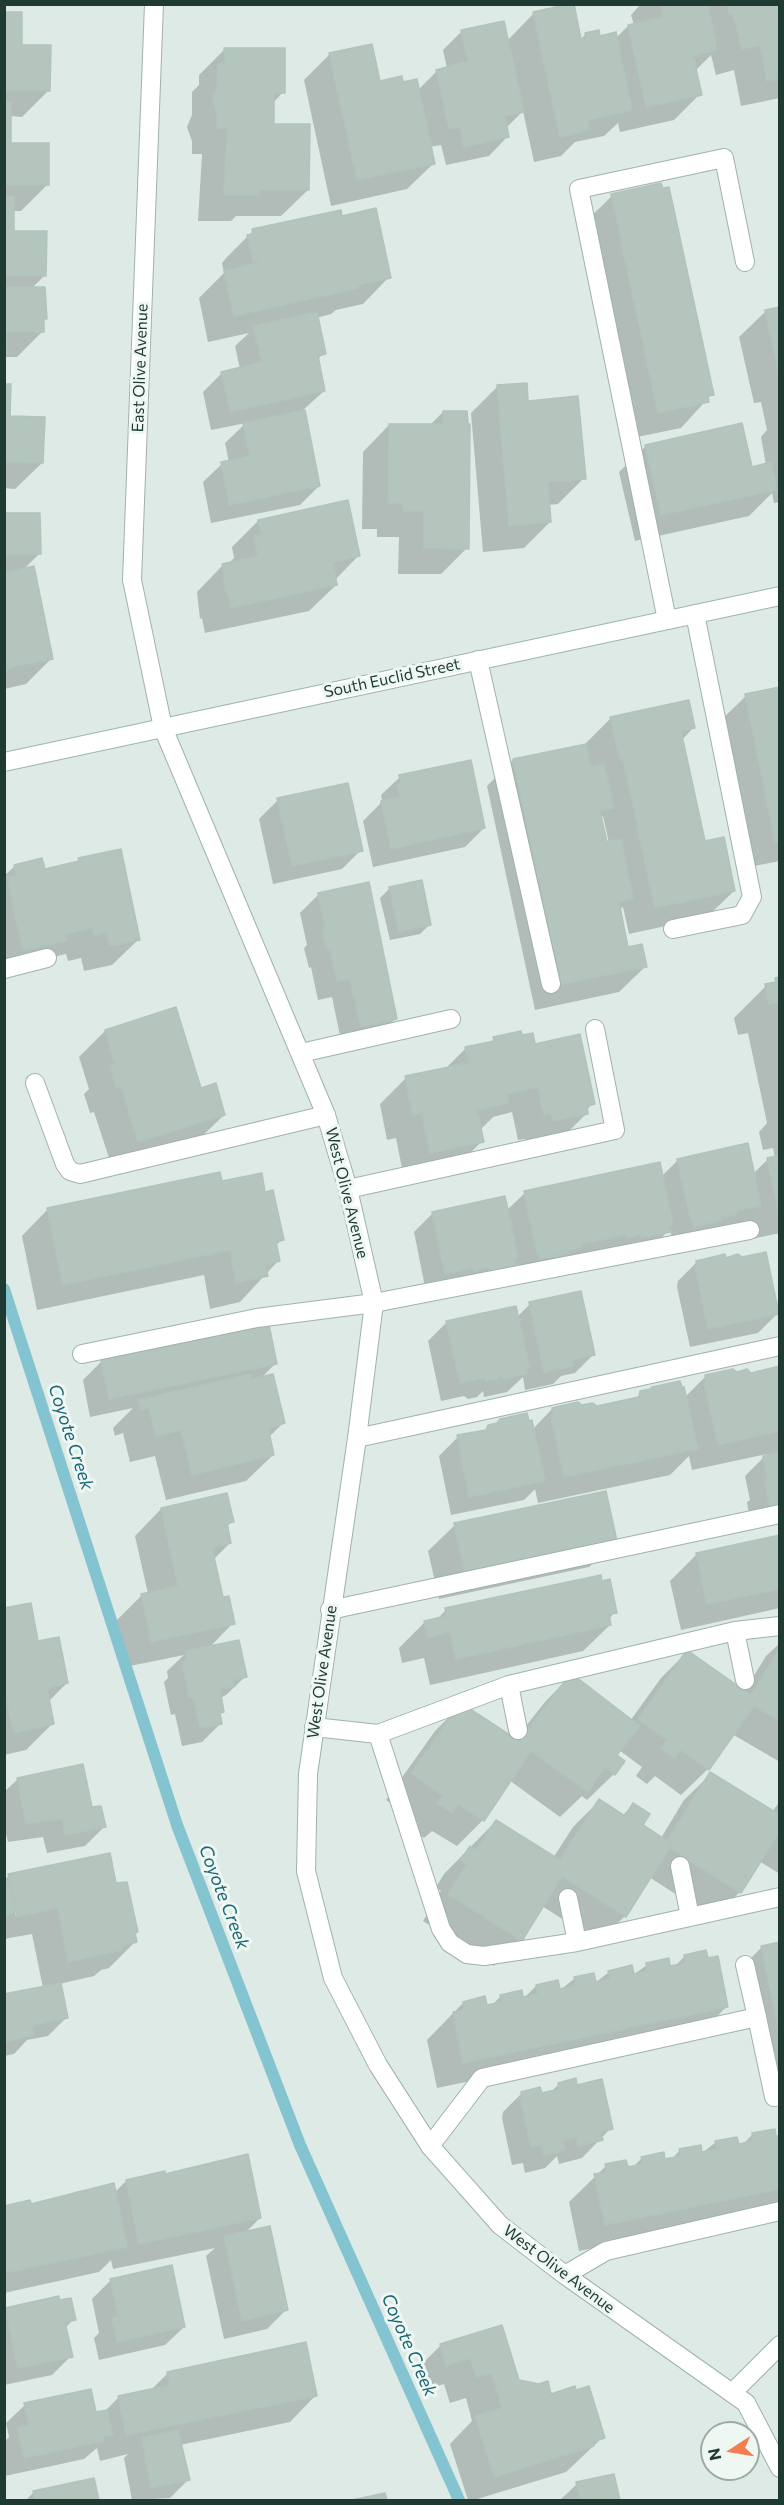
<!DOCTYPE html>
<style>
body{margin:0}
#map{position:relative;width:784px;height:2505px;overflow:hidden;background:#deeae5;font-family:Commissioner,sans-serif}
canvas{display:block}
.frame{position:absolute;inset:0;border:6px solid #1f3a33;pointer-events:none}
.north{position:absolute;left:700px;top:2421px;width:60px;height:60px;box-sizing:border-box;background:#eff7f3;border:2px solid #9caba6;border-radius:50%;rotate:258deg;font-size:16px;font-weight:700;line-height:24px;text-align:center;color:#1f3a33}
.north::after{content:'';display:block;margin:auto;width:21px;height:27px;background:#f57d52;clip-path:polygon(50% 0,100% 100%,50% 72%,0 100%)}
</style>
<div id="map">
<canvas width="784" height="2505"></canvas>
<div class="frame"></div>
<div class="north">N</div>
</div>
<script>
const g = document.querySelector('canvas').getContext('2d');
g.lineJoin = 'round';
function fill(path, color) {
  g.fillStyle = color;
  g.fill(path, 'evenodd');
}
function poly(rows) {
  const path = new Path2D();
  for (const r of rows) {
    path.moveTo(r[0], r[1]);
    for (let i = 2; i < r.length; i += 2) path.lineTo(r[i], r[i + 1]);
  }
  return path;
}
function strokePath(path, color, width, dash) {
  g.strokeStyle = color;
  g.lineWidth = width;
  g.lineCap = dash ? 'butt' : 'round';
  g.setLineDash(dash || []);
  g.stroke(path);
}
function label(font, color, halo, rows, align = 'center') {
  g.font = font + ' Commissioner,sans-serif';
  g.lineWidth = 6;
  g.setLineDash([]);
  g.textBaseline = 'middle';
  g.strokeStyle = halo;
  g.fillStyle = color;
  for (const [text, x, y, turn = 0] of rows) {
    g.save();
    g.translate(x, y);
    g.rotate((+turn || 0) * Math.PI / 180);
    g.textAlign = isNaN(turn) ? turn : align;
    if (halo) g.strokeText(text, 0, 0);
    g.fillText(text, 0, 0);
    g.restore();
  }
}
fill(poly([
 [641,4,780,4,780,98,741,106,734,70,716,75,711,55,695,71,700,94,674,120,620,132,618,123,604,136,575,142,561,156,534,162,523,111,506,128,507,137,489,156,446,165,441,145,430,147,434,163,407,189,331,206,304,80,330,54,378,83,402,83,418,90,437,71,447,68,443,50,462,31,507,41,534,13,579,41,586,34,616,38,628,26,634,25,631,15],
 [4,13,20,46,49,90,22,117,10,116,10,144,47,185,21,211,13,211,13,233,45,275,31,289,46,318,43,321,43,331,17,357,4,357],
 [225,49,283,92,273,103,272,125,308,190,281,216,236,216,231,221,198,221,202,154,192,154,192,141,187,127,192,115,192,92,199,85,199,75],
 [612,196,712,394,681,428,632,438,585,222],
 [341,217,389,277,363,304,336,310,331,314,316,318,324,353,317,360,324,391,303,410,319,486,300,505,211,523,203,482,222,464,229,462,225,443,246,423,211,430,203,392,222,373,240,369,235,346,249,333,208,342,199,298,224,273,222,263,227,257,253,231],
 [780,308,780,502,774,503,772,493,749,516,635,541,619,472,646,446,750,468,766,465,761,437,767,430,761,402,754,403,739,337,766,311],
 [4,385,8,417,42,463,15,489,4,488],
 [497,387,527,402,584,478,558,504,548,505,550,522,524,548,483,552,471,413],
 [443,412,467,548,441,574,398,574,399,537,377,537,377,529,362,529,363,452,389,425,430,425],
 [4,515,39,554,22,571,52,658,26,684,4,689],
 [258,521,359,555,335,580,336,585,309,611,205,633,202,618,200,619,197,592,223,565,228,564,234,558,232,547],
 [780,689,780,861,749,867,719,722,746,696],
 [611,718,693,728,682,740,704,843,734,891,707,917,629,934,623,907,619,910,627,949,646,966,619,992,535,1010,487,786,513,760,585,744],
 [603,816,609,843,605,844,600,819],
 [400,777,484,828,465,847,373,867,363,821,379,805,382,800,381,795],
 [278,800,361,850,342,869,273,884,259,819],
 [79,860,139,939,112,965,84,971,81,958,68,961,66,954,48,958,4,974,4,876,15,866,44,870,75,864],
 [390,888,430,924,420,934,390,940,380,898],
 [319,894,395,1019,377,1038,342,1045,332,997,318,1000,311,967,309,968,304,948,307,945,300,913],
 [780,979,780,1233,747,1240,743,1222,672,1240,670,1229,642,1258,426,1292,414,1232,433,1213,506,1211,525,1193,661,1177,678,1160,753,1174,768,1159,775,1158,773,1148,763,1150,759,1132,767,1123,748,1033,738,1035,734,1018,766,986],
 [105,1031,200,1090,224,1115,197,1141,112,1167,94,1112,90,1113,84,1094,89,1089,79,1057],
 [521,1037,534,1045,593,1103,586,1111,587,1113,560,1140,527,1147,525,1139,518,1140,512,1112,493,1117,481,1129,482,1141,456,1168,404,1178,396,1138,387,1140,380,1104,406,1078,445,1069,466,1048,489,1044,494,1039],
 [220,1183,264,1194,282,1240,275,1246,278,1261,240,1302,210,1309,204,1275,37,1310,22,1236,48,1209],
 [697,1262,777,1314,758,1333,690,1347,677,1287,678,1281],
 [530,1304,594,1354,575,1373,561,1376,553,1384,525,1390,523,1377,507,1392,484,1397,483,1391,477,1397,468,1399,464,1396,441,1401,428,1341,446,1323,517,1317],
 [102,1361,276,1363,261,1378,283,1423,269,1437,273,1455,246,1481,166,1500,155,1456,130,1462,123,1433,115,1436,113,1428,133,1408,90,1417,83,1380],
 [780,1368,780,1520,751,1526,747,1502,750,1500,745,1476,767,1454,692,1470,689,1456,670,1475,538,1503,535,1489,524,1500,451,1515,439,1456,458,1437,483,1432,489,1426,532,1430,552,1409,597,1407,635,1399,641,1393,685,1397,706,1376,750,1374],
 [161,1509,232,1522,226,1527,230,1543,213,1560,222,1599,233,1623,209,1648,245,1677,226,1695,220,1698,223,1711,219,1715,221,1723,202,1742,182,1746,175,1714,171,1715,164,1682,168,1678,167,1671,184,1655,125,1667,115,1622,142,1595,148,1594,135,1536],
 [455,1525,615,1541,589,1567,439,1599,428,1551],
 [780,1536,780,1608,681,1630,670,1581,697,1554],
 [4,1610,37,1642,67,1683,48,1702,52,1724,26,1750,4,1755],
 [446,1610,615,1612,609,1619,610,1625,583,1651,430,1685,424,1658,402,1663,399,1648,425,1622,436,1620],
 [780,1643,780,1762,732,1734,708,1769,681,1795,655,1776,647,1784,636,1776,642,1767,619,1750,615,1756,623,1761,614,1774,587,1800,582,1796,560,1817,509,1780,483,1820,457,1846,432,1831,424,1838,412,1830,418,1823,386,1800,435,1731,461,1705,515,1740,545,1702,571,1675,630,1721,661,1678,687,1652,744,1692,766,1656],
 [711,1774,772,1812,780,1801,780,1874,759,1861,740,1892,713,1918,649,1877,625,1916,598,1942,542,1906,520,1940,494,1966,423,1921,441,1891,436,1887,444,1874,496,1821,553,1858,573,1827,599,1801,622,1816,633,1805,641,1825,661,1838,684,1800],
 [18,1779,91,1809,104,1827,85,1846,47,1853,43,1837,8,1842,4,1826,4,1792],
 [9,1876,115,1885,135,1942,109,1968,101,1970,94,1976,59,1984,66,2018,48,2036,27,2040,14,2054,4,2056,4,1996,43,1988,32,1934,4,1939,4,1880],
 [11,1894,14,1894,19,1917,16,1917],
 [780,1944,780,2080,743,1966,762,1947],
 [685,1956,727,2006,701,2033,437,2088,427,2040,463,2003,486,2007,492,2005,501,1996,524,1998,536,1986,559,1991,574,1979,595,1983,609,1972,633,1975,647,1965,675,1966],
 [559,2084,576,2087,611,2128,582,2158,559,2164,557,2156,545,2168,525,2173,523,2163,512,2165,502,2118,503,2112,522,2093,541,2095,550,2093],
 [753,2134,775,2138,780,2136,780,2209,579,2251,569,2202,606,2166,626,2169,632,2168,642,2158,664,2161,671,2160,680,2150,701,2154,716,2142,742,2145],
 [164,2176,260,2218,244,2234,286,2310,267,2329,224,2339,206,2256,215,2248,113,2269,111,2260,99,2272,4,2293,4,2207,30,2205,71,2197,75,2192,113,2184,114,2193,126,2181],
 [111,2280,184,2327,165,2345,99,2360,94,2338,99,2333,92,2299],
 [58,2302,74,2319,65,2328,71,2356,52,2375,4,2385,4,2310],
 [501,2327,518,2381,539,2386,603,2437,566,2472,474,2500,468,2500,450,2444,472,2421,466,2398,450,2403,444,2384,420,2391,414,2372,440,2346],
 [168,2373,316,2395,290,2422,180,2445,188,2480,170,2498,132,2500,124,2458,128,2454,100,2461,97,2448,84,2459,5,2476,4,2442,9,2437,6,2423,25,2405,95,2414,104,2412,119,2397,151,2390],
 [613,2476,618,2500,560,2500,577,2484],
 [93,2480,97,2500,26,2500,34,2492]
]), '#0003');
strokePath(poly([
 [4,1289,177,1825,300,2145,459,2500]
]), '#84c4d1', 12);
const building = poly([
 [569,4,574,4,581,39,586,38,585,33,599,30,600,36,616,32,632,110,588,120,589,130,560,137,533,12,569,4],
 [661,4,708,4,717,50,693,56,702,95,646,107,628,25,663,17,661,4],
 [727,4,780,4,780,78,767,81,760,45,742,49,733,14,729,14,727,4],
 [4,12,22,12,22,45,51,45,50,91,4,90,4,12],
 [504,21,524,112,505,116,509,137,464,147,460,127,449,129,436,70,468,61,461,30,504,21],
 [372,44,380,81,402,76,403,82,417,79,435,164,357,180,329,53,372,44],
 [224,48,285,48,285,93,274,93,274,124,310,124,309,190,259,190,259,195,224,195,227,129,217,128,217,114,213,99,217,87,218,64,225,65,224,48],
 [4,102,11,102,11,143,49,143,49,185,4,185,4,102],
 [661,183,663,188,669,187,714,395,708,396,709,402,658,413,611,194,661,183],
 [4,196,14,196,14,231,47,231,46,276,4,275,4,196],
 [376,208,391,278,358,285,359,288,234,316,224,271,258,263,257,260,253,261,247,235,253,234,252,229,341,210,342,216,376,208],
 [4,287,45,287,47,319,44,319,44,332,6,332,7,354,4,354,4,287],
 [780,307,780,378,765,310,780,307],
 [317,312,326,354,318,356,325,391,230,412,221,372,262,362,253,326,317,312],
 [527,383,528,401,578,396,586,479,548,482,551,522,509,526,497,385,527,383],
 [4,384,11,384,10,416,45,417,43,463,4,462,4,384],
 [305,410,320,486,229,505,221,462,250,456,243,423,305,410],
 [443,411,467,411,468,424,470,424,469,549,424,548,424,511,403,511,403,503,388,503,389,424,443,424,443,411],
 [742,423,752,467,771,462,777,490,661,515,645,445,742,423],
 [348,500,360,556,333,562,337,585,231,608,228,593,226,593,222,564,258,556,254,536,261,535,258,520,348,500],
 [4,513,40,513,41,554,4,555,4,513],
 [34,566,53,659,16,666,4,672,4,573,34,566],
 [780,687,780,841,775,842,745,694,780,687],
 [689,700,695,728,681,731,705,841,724,837,735,891,655,908,623,759,620,760,610,717,689,700],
 [586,744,591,767,604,764,614,808,600,811,607,842,621,839,633,899,619,902,628,947,642,944,647,967,561,984,513,759,586,744],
 [471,760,485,828,391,849,381,801,400,797,397,784,401,783,399,775,471,760],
 [348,783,363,851,292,866,277,798,348,783],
 [121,849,140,940,110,946,107,932,94,935,92,928,65,934,67,941,23,950,7,877,16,875,14,865,42,858,45,869,79,861,78,858,121,849],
 [422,880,431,925,399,932,389,887,422,880],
 [369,882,397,1019,361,1027,350,979,337,982,330,949,327,950,322,928,325,927,318,893,369,882],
 [780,977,780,1002,769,1004,765,984,776,982,775,978,780,977],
 [176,1007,201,1088,216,1083,225,1115,138,1142,121,1086,116,1088,110,1066,115,1064,105,1030,176,1007],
 [521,1031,522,1035,533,1033,535,1044,580,1034,595,1104,587,1106,588,1114,553,1121,551,1113,544,1115,538,1087,507,1094,509,1103,477,1110,484,1142,430,1153,422,1113,413,1115,405,1076,469,1063,465,1047,494,1041,493,1037,521,1031],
 [748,1143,761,1206,739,1210,735,1215,726,1217,721,1215,722,1220,694,1227,693,1221,691,1222,677,1159,748,1143],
 [780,1155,780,1209,778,1209,767,1158,780,1155],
 [660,1162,673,1225,668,1226,670,1232,641,1238,640,1234,628,1238,625,1235,582,1244,581,1248,570,1250,568,1248,569,1253,540,1259,539,1254,537,1254,524,1191,660,1162],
 [220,1172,222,1181,262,1173,265,1192,273,1190,284,1240,276,1242,280,1261,265,1265,268,1276,236,1283,230,1250,63,1285,47,1208,220,1172],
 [505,1196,518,1258,514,1259,516,1265,489,1271,488,1266,476,1271,472,1268,445,1274,432,1212,505,1196],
 [766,1252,779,1314,708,1329,695,1267,697,1266,696,1261,725,1254,726,1258,738,1254,742,1257,766,1252],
 [581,1291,595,1355,572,1360,573,1366,544,1372,529,1302,581,1291],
 [516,1306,530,1368,526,1369,527,1374,503,1379,502,1374,498,1379,487,1381,484,1378,460,1383,446,1321,516,1306],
 [269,1325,277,1364,109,1399,101,1360,269,1325],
 [780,1366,780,1431,718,1445,704,1382,706,1382,705,1375,733,1369,737,1372,747,1369,751,1373,780,1366],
 [250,1374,251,1379,273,1374,285,1423,268,1428,274,1455,192,1475,181,1430,156,1436,149,1408,141,1410,138,1400,250,1374],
 [680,1381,682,1387,684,1387,698,1449,564,1477,551,1416,553,1415,552,1408,578,1402,582,1405,593,1403,597,1406,639,1397,640,1391,650,1389,652,1387,680,1381],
 [527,1413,529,1421,532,1420,545,1481,469,1497,457,1435,486,1430,488,1425,497,1423,500,1419,527,1413],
 [780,1452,780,1506,770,1508,765,1482,768,1481,763,1456,780,1452],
 [606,1491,617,1541,465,1574,454,1523,606,1491],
 [227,1493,234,1522,227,1523,231,1543,212,1548,223,1597,229,1596,235,1624,151,1642,141,1594,178,1586,161,1508,227,1493],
 [780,1535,780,1589,707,1604,696,1553,780,1535],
 [601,1575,602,1581,610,1579,617,1613,609,1614,611,1625,456,1659,450,1632,428,1638,424,1621,446,1616,445,1608,601,1575],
 [31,1603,38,1641,59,1637,68,1683,47,1688,54,1724,14,1733,4,1690,4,1608,31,1603],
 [239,1640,247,1677,233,1680,235,1686,220,1689,224,1712,220,1713,222,1724,200,1728,193,1696,189,1697,182,1662,187,1661,185,1651,239,1640],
 [780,1648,780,1721,754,1706,709,1770,681,1750,674,1758,661,1749,667,1740,638,1719,687,1650,751,1695,780,1648],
 [571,1673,640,1726,617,1755,625,1761,615,1775,605,1767,588,1792,531,1751,484,1821,458,1804,452,1813,437,1803,443,1796,411,1773,461,1703,519,1741,571,1673],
 [83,1764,92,1807,101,1806,106,1827,65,1835,62,1819,26,1824,17,1778,83,1764],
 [710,1772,780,1815,780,1831,741,1893,670,1848,672,1844,667,1841,710,1772],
 [599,1799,625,1816,633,1803,650,1814,643,1825,672,1844,626,1917,562,1876,522,1941,448,1894,467,1864,461,1860,470,1846,476,1850,496,1820,560,1860,599,1799],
 [110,1853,116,1883,127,1882,138,1932,135,1933,137,1942,121,1946,122,1950,68,1962,58,1908,17,1917,8,1874,110,1853],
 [10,1880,16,1910,4,1918,4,1882,10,1880],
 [780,1942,780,2035,761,1946,780,1942],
 [706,1950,708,1958,718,1956,728,2007,463,2063,453,2012,464,2010,463,2002,485,1996,487,2005,502,2002,500,1995,522,1990,523,1997,538,1994,536,1985,558,1980,560,1989,575,1986,574,1977,594,1973,596,1982,610,1979,608,1971,632,1965,634,1974,647,1971,646,1963,669,1958,670,1966,686,1963,684,1955,706,1950],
 [61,1983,68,2018,32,2025,34,2035,4,2042,4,1994,61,1983],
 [576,2078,577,2085,602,2079,613,2129,601,2132,603,2140,578,2146,576,2137,563,2140,565,2150,544,2155,542,2145,531,2147,520,2098,522,2098,521,2092,540,2087,542,2093,559,2089,558,2083,576,2078],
 [775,2129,776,2136,780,2136,780,2189,605,2225,594,2174,607,2172,605,2164,626,2160,628,2167,643,2164,641,2157,664,2152,665,2159,681,2156,679,2149,701,2145,702,2152,717,2149,715,2141,737,2137,739,2144,753,2141,752,2133,775,2129],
 [248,2154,261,2218,139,2244,126,2180,165,2171,165,2174,248,2154],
 [114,2183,127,2247,5,2273,4,2206,30,2200,31,2204,114,2183],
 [270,2226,288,2310,242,2321,224,2236,270,2226],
 [172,2265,185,2327,117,2342,112,2318,118,2316,110,2279,172,2265],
 [59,2296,59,2300,71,2298,76,2320,65,2322,73,2357,18,2368,5,2308,59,2296],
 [502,2325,519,2380,539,2384,548,2381,551,2394,575,2386,576,2390,589,2386,605,2438,592,2442,594,2446,494,2477,475,2416,502,2408,492,2373,476,2377,470,2358,446,2366,440,2344,502,2325],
 [306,2342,317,2396,126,2435,118,2396,170,2385,167,2372,306,2342],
 [91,2389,96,2412,107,2410,113,2435,103,2436,104,2441,24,2458,17,2427,29,2425,24,2403,91,2389],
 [178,2430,190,2480,151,2488,142,2438,178,2430],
 [614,2474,620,2500,580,2500,576,2482,614,2474],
 [94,2478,99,2500,35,2500,33,2491,94,2478],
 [385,2493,387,2500,352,2500,385,2493]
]);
fill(building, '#b4c5be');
strokePath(building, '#b1c4bc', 1.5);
const lane = poly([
 [667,620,579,189,724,158,745,262],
 [478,660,551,984],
 [673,929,742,915,752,897,695,614],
 [4,969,47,958],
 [301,1053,451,1019],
 [35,1083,65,1164,70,1171,80,1174,326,1115],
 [348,1189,615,1130,595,1029],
 [82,1354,257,1318,374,1303,750,1230],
 [357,1438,780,1346],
 [330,1610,780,1514],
 [735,1631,745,1680],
 [509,1685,518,1730],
 [314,1727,378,1734,509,1685,735,1631,780,1626],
 [378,1734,441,1929,450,1943,467,1954,484,1956,577,1942,780,1897],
 [680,1866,690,1917],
 [568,1898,577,1942],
 [430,2146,482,2078,757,2017,774,2097,780,2096],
 [565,2275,606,2251,780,2211],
 [732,2393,780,2345]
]);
const street = poly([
 [154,4,132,580,163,728,326,1115,348,1189,374,1303,357,1438,308,1774,306,1871,333,1978,378,2065,430,2146,500,2225,565,2275,746,2403,780,2468],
 [745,1965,757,2017]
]);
const secondary = poly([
 [4,762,780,596]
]);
strokePath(lane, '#a1b2ac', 20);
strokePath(street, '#a1b2ac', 20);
strokePath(secondary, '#9db6ad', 20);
strokePath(lane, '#fff', 18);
strokePath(street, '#fff', 18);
strokePath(secondary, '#fff', 18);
label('16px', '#1f3a33', '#eff7f3', [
 ["East Olive Avenue",140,368,-88],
 ["South Euclid Street",392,678,-12],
 ["West Olive Avenue",347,1193,76],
 ["West Olive Avenue",322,1672,-82],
 ["West Olive Avenue",559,2269,37]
]);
label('italic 18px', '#196576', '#eff7f3', [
 ["Coyote Creek",71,1437,72],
 ["Coyote Creek",224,1897,69],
 ["Coyote Creek",409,2345,66]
]);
</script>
